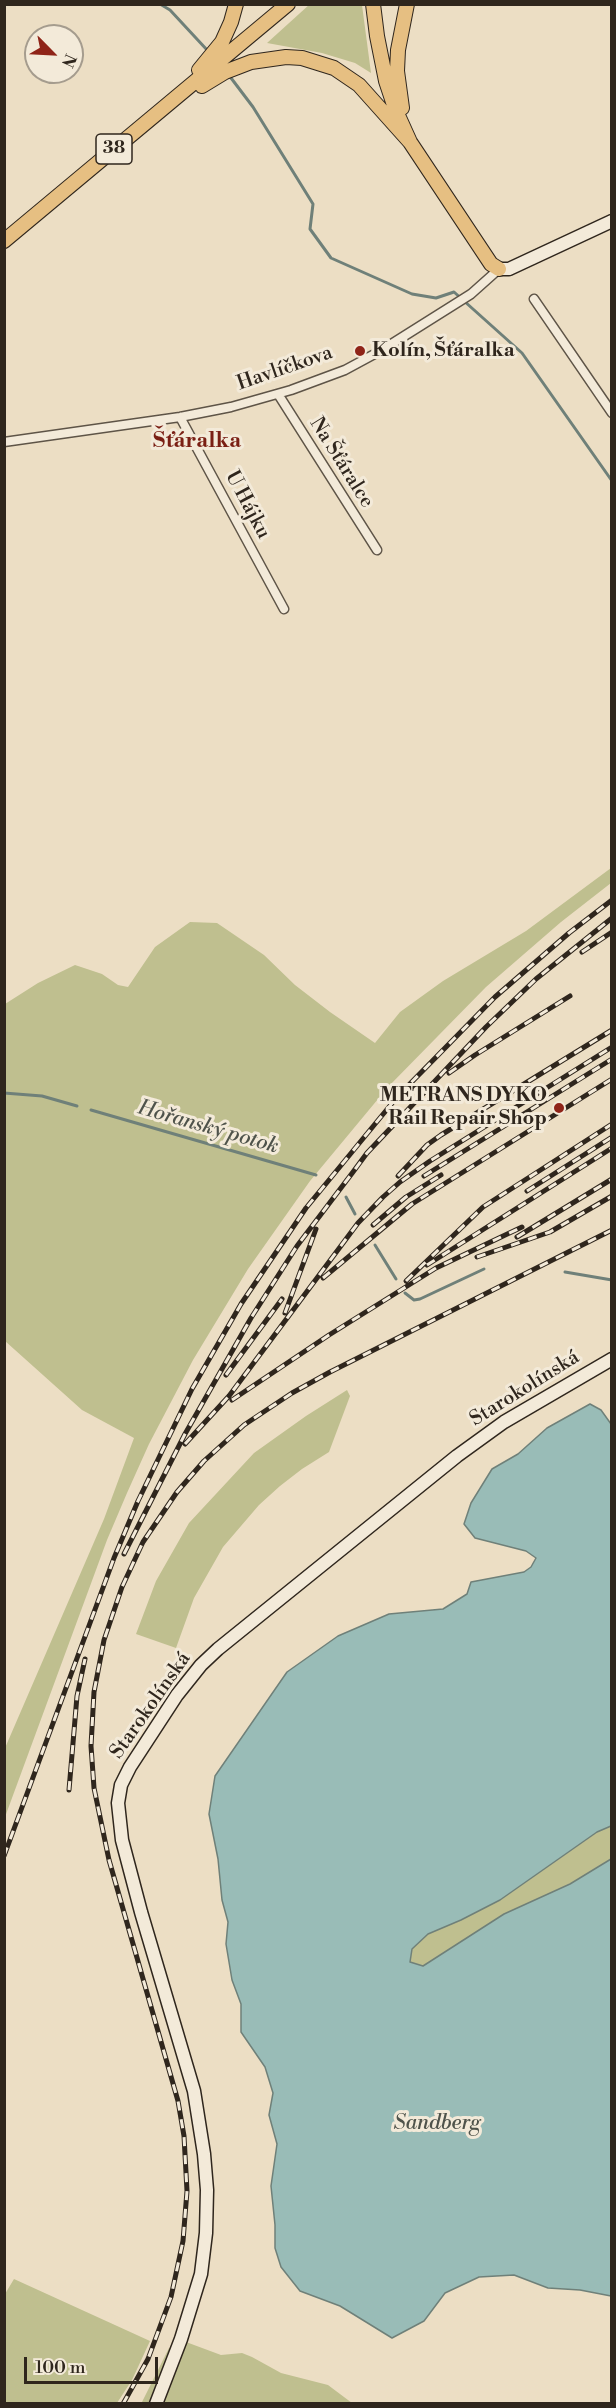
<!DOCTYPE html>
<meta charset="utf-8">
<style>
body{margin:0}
#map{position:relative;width:616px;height:2408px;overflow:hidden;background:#ecdec4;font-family:"Libre Bodoni",serif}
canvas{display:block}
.frame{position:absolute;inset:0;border:6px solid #2f261d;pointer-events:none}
.north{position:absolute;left:24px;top:24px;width:60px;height:60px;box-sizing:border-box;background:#f3ead9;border:2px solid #a59c8e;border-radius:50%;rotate:114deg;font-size:16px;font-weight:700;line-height:24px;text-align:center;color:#2f261d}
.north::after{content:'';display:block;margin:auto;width:21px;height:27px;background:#8f2418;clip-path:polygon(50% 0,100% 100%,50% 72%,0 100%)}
.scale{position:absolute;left:24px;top:2357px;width:134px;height:27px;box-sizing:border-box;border:3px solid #2f261d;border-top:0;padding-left:8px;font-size:18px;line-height:21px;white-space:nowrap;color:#2f261d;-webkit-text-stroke:4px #f3ead9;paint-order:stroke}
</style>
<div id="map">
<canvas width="616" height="2408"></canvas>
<div class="frame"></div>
<div class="north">N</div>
<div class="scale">100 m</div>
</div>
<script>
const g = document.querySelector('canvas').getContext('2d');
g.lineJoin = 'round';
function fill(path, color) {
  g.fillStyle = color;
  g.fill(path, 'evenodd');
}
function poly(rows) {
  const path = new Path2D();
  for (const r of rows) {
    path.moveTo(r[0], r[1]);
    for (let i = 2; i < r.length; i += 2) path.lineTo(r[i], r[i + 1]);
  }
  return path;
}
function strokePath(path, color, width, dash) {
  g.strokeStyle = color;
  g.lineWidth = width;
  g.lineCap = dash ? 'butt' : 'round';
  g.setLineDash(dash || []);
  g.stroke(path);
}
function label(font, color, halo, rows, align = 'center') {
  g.font = font + ' "Libre Bodoni",serif';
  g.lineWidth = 6;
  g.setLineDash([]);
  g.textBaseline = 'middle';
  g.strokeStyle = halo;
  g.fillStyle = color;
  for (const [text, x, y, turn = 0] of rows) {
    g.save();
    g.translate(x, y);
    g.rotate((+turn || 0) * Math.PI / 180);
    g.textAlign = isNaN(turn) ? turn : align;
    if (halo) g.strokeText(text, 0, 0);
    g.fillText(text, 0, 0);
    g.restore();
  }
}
fill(poly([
 [310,4,362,5,371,73,355,63,322,53,267,43],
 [611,868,611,883,561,922,486,987,388,1087,310,1181,248,1269,193,1360,149,1444,127,1493,107,1540,5,1817,5,1748,104,1519,134,1438,82,1410,5,1341,5,1004,38,983,75,965,102,974,118,985,128,987,155,947,190,922,217,923,264,955,295,985,330,1012,375,1043,400,1012,443,981,526,931],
 [347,1390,350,1396,329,1452,302,1469,280,1486,259,1505,223,1547,194,1598,176,1648,136,1634,156,1581,189,1523,254,1453,306,1416],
 [611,1826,611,1859,570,1884,504,1914,423,1966,410,1962,412,1949,428,1934,461,1920,500,1900,597,1832],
 [14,2279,150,2341,132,2380,117,2403,5,2403,5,2294],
 [186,2342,221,2355,242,2353,252,2357,281,2373,328,2385,352,2403,141,2404,169,2348]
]), '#bfbf8f');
const water = poly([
 [590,1404,601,1410,611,1424,611,1826,597,1832,500,1900,461,1920,428,1934,412,1949,410,1962,423,1966,504,1914,570,1884,611,1859,611,2296,580,2290,548,2288,514,2275,479,2277,445,2293,424,2321,392,2338,340,2306,300,2291,281,2267,275,2248,275,2225,271,2186,277,2144,269,2115,273,2093,265,2067,241,2032,241,2004,232,1980,226,1944,228,1922,222,1900,218,1859,209,1814,215,1776,287,1672,338,1636,389,1614,443,1609,467,1594,471,1582,524,1572,531,1567,536,1558,526,1551,475,1538,464,1524,471,1503,492,1469,518,1454,547,1428,590,1404]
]);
fill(water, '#99bcb7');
strokePath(water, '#6f8079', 1.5);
strokePath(poly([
 [160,4,170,10,208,51],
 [228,74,253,107,313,204,310,229,331,258,412,294,436,298,454,292,522,353,612,481],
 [4,1093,42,1096,77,1106],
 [91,1110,316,1175],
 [346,1197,355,1214],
 [375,1245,396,1279],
 [565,1272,612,1280],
 [405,1293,414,1300,420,1299,484,1269]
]), '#6f8079', 3);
const street = poly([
 [534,299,612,413],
 [278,394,377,550],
 [180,417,284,609],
 [4,442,180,417,231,407,291,390,345,370,382,350,471,294,499,269]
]);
const secondary = poly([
 [499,269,509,269,612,221],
 [156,2404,181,2339,201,2274,206,2233,207,2190,204,2154,194,2091,141,1912,122,1840,118,1803,121,1785,130,1767,177,1695,201,1665,218,1649,457,1456,504,1422,612,1359]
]);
const primary = poly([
 [373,4,377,36,386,81,396,111,410,142,491,264,499,269],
 [199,70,222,42,231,22,236,4],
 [202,86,225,72,251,62,286,57,302,58,334,68,359,85,410,142],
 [402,108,397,71,398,50,407,4],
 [4,241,288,4]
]);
strokePath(street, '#5e5447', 11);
strokePath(secondary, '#2f261d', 15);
strokePath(primary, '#2f261d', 16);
strokePath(street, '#f3ead9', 8);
strokePath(secondary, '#f3ead9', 12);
strokePath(primary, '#e6bf82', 14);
const rail = poly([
 [582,952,612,932],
 [449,1073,475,1055,570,996],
 [398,1176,427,1145,441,1135,612,1030],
 [424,1176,612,1059],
 [527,1191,612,1137],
 [373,1225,406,1197,441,1175],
 [517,1237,612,1179],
 [477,1257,550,1232,612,1196],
 [427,1265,612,1148],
 [323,1278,412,1204,612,1079],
 [406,1281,483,1207,612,1124],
 [285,1313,316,1229],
 [226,1375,282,1299],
 [232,1400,329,1335,436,1268,522,1227],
 [185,1444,229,1396,358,1223,383,1197,400,1182,430,1161,612,1047],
 [124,1554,185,1434,251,1318,297,1246,353,1172,367,1153,486,1027,536,979,612,918],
 [69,1790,77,1696,85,1659],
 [4,1856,114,1558,138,1501,192,1389,241,1304,306,1208,398,1096,495,997,569,933,612,900],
 [123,2404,148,2359,171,2297,183,2241,187,2191,184,2136,178,2101,109,1860,94,1788,91,1746,94,1692,104,1640,122,1587,143,1542,177,1492,204,1461,244,1425,292,1393,330,1372,612,1230]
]);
strokePath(rail, '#2f261d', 5);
strokePath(rail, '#f3ead9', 3, [9]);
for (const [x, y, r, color] of [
 [360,351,6,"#8f2418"],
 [559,1108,6,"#8f2418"]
]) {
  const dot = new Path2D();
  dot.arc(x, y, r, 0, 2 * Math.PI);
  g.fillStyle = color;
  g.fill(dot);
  strokePath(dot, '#f3ead9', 2);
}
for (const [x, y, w] of [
 [114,149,36]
]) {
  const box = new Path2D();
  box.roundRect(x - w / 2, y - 15, w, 30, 4.5);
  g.fillStyle = '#f3ead9';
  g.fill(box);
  strokePath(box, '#2f261d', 1.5);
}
label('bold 18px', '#2f261d', null, [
 ["38",114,149]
]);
label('bold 20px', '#2f261d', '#f3ead9', [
 ["Kolín, Šťáralka",372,351],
 ["METRANS DYKO",547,1096,"right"],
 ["Rail Repair Shop",547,1119,"right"]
], 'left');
label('20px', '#2f261d', '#f3ead9', [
 ["Havlíčkova",285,369,-19],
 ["Na Šťáralce",341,463,58],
 ["U Hájku",247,505,62],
 ["Starokolínská",525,1389,-32],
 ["Starokolínská",151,1706,-55]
]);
label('italic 21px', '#4f534b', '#f3ead9', [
 ["Hořanský potok",208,1128,16],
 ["Sandberg",437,2124]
]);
label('bold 22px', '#7a1f14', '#f3ead9', [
 ["Šťáralka",197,442]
]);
</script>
